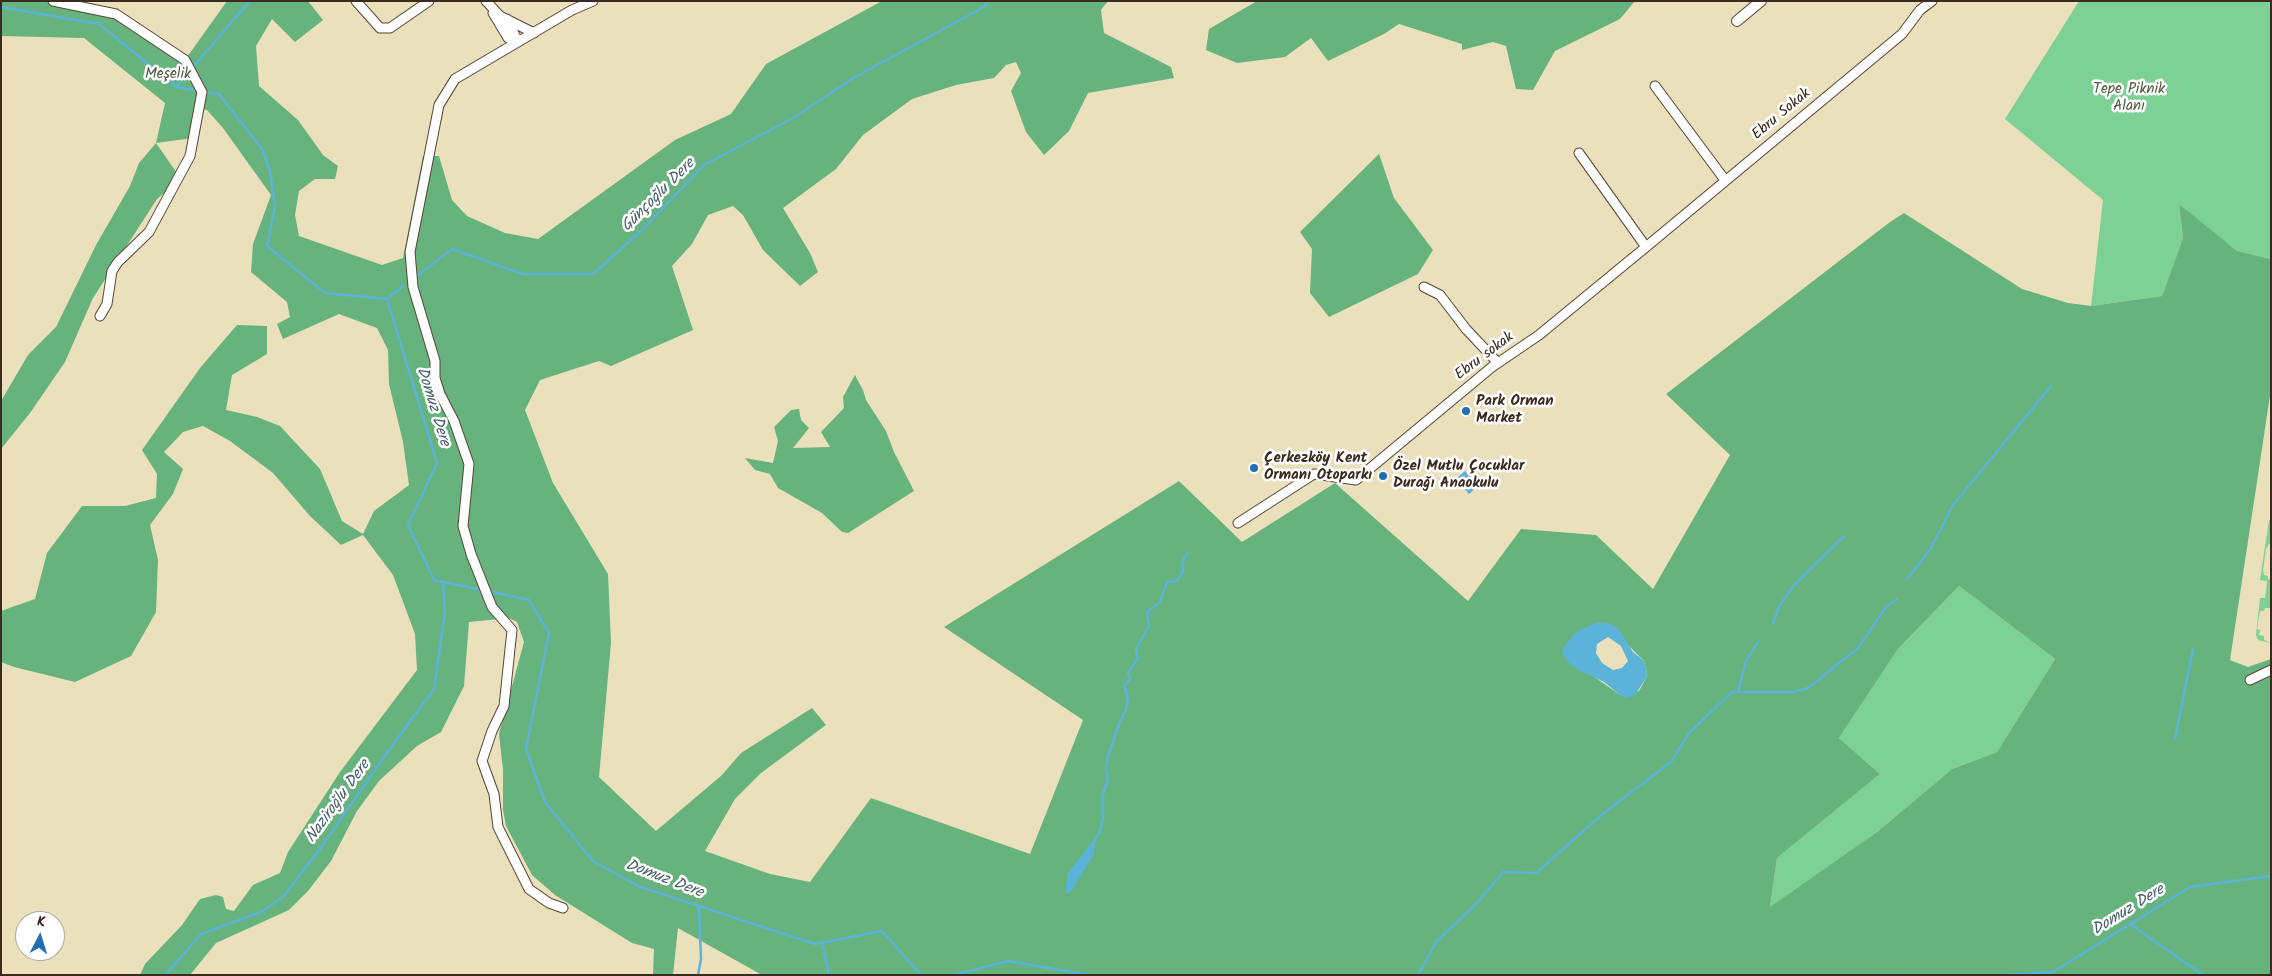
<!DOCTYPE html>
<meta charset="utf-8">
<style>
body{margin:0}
#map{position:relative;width:2272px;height:976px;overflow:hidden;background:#ebe0bc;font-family:Kalam,sans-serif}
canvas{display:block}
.frame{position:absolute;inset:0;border:2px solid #3b2a1e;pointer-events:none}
.north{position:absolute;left:15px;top:911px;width:50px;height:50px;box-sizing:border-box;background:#fff;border:1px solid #b1aaa5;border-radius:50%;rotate:5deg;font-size:14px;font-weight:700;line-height:20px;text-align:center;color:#3b2a1e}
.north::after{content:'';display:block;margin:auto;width:18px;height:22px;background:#1f6fb2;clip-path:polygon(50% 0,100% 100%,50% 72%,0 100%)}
</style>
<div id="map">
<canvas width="2272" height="976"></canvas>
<div class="frame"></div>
<div class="north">K</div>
</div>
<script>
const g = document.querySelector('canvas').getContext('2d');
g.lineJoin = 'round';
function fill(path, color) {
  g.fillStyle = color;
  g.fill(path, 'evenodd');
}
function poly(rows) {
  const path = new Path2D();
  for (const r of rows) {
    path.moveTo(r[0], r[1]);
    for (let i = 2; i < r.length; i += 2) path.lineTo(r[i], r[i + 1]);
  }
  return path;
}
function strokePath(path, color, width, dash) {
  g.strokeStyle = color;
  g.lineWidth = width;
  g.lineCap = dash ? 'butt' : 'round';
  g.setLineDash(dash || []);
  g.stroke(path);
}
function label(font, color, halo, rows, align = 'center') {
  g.font = font + ' Kalam,sans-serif';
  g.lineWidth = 5;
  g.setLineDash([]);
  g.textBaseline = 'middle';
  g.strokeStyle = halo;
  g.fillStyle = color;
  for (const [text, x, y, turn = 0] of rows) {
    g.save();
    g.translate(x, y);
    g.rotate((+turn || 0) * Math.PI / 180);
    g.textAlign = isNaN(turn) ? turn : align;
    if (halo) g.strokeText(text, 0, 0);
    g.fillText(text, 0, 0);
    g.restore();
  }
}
fill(poly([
 [2079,1,2271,1,2271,259,2237,251,2203,225,2179,204,2183,238,2162,296,2091,306,2103,200,2005,119],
 [2269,520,2271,520,2271,544,2269,544,2266,549,2263,570,2264,575,2268,576,2268,579,2271,580,2271,605,2270,608,2265,608,2264,611,2260,611,2257,629,2260,630,2259,635,2264,636,2264,640,2271,643,2258,640,2256,635,2260,598,2265,598,2267,581,2260,580],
 [1959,586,2055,659,1997,752,1952,769,1877,832,1770,908,1777,858,1880,774,1839,738,1898,649]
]), '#7ed194');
fill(poly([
 [1,1,53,1,116,14,185,60,227,1,308,1,323,20,295,42,272,19,256,46,259,86,298,120,323,155,338,166,335,179,315,179,299,191,295,215,299,236,382,265,403,258,423,156,439,156,452,200,467,216,505,233,538,239,675,140,731,114,766,64,882,1,1108,1,1101,10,1104,33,1171,67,1174,78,1088,93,1069,131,1044,155,1026,132,1011,91,1021,73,1016,62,1006,65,994,78,956,85,912,99,863,135,836,169,783,208,810,253,818,272,800,286,763,250,743,215,733,206,708,215,692,244,672,266,693,330,611,366,599,361,540,380,525,410,553,483,608,574,611,643,599,777,656,831,722,775,741,753,812,708,826,725,761,773,735,799,705,851,770,874,810,882,871,798,1030,854,1083,720,944,627,1179,481,1242,542,1335,483,1468,601,1521,529,1596,535,1653,589,1730,455,1666,394,1890,222,1904,213,2022,289,2068,303,2091,306,2162,296,2183,238,2179,204,2237,251,2271,259,2271,389,2230,660,2248,667,2271,659,2271,975,762,975,678,928,673,975,653,975,654,949,632,943,555,895,532,875,506,826,503,810,503,770,499,734,524,642,517,622,509,618,469,622,464,686,441,732,417,746,379,781,357,811,331,861,308,891,289,910,216,943,190,975,140,975,145,964,182,925,200,899,216,895,223,897,226,909,234,911,253,885,280,873,288,852,340,772,417,670,415,634,393,575,363,535,341,545,310,516,273,473,230,441,203,426,183,432,164,452,183,469,173,494,150,525,158,560,156,612,131,656,75,682,14,667,1,662,1,611,35,599,47,553,82,506,125,506,156,498,157,474,142,450,200,368,237,325,267,326,267,354,232,375,226,410,257,417,280,426,320,469,342,521,363,534,374,511,409,485,403,442,389,384,388,350,377,328,339,314,283,339,277,324,290,317,287,302,251,272,253,244,271,195,223,128,207,110,199,109,193,138,156,143,181,179,157,199,93,298,65,362,30,413,1,449,1,401,28,355,56,327,96,245,130,186,139,163,156,143,165,103,84,38,1,36],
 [1959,586,2055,659,1997,752,1952,769,1877,832,1770,907,1777,858,1880,774,1839,738,1898,649],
 [1597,622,1629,646,1644,661,1647,673,1646,678,1639,691,1620,695,1593,676],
 [1257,1,1635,1,1620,19,1555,51,1533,90,1516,89,1506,46,1493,42,1462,50,1462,44,1399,24,1384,34,1328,61,1311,38,1285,57,1237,63,1206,50,1209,29],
 [1379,154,1394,198,1433,250,1418,274,1329,317,1310,293,1312,249,1300,232],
 [855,375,863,390,866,400,886,431,894,452,914,491,848,533,842,532,822,513,778,488,770,474,755,470,745,458,773,463,778,441,774,427,791,410,799,409,801,420,809,428,793,448,830,447,821,432,844,408,843,397]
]), '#66b37e');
fill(poly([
 [1465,471,1478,486,1469,494,1456,479],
 [1597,622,1608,623,1618,628,1633,652,1644,661,1647,673,1646,678,1635,695,1626,698,1620,695,1604,682,1575,668,1567,661,1562,651,1566,644,1576,632],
 [1608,637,1621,646,1628,661,1622,668,1613,670,1602,663,1596,653,1597,644],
 [1096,837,1094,854,1070,893,1065,893,1068,873]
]), '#5cb3d9');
strokePath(poly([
 [1,7,99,24,176,87,199,91],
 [192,68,250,1],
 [176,87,189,72],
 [204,92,219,94,262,149,270,171,275,207,267,246,325,293,387,299,437,463,408,525,434,580,482,590],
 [417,276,452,249,523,274,593,274,642,230,704,165,795,117,855,77,984,7,988,1],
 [387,299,403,286],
 [1907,579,1931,548,1953,505,2051,386],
 [488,591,529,600,549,633,526,749,545,802,593,861,638,886,815,944,882,931,921,975],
 [1773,623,1780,605,1794,585,1844,536],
 [1738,692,1746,661,1758,642],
 [2175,739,2193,649],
 [1095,839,1099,834,1103,819,1103,793,1108,780,1106,768,1107,760,1119,724,1126,710,1128,697,1124,686,1130,679,1128,673,1138,658,1136,649,1149,626,1147,612,1160,602,1167,582,1177,581,1183,571,1183,560,1188,553],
 [2130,924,2203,975],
 [822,943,829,975],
 [165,975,201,934,261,912,283,897,320,849,386,754,434,689,445,612,443,582],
 [698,975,701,959,699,907],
 [954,975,1008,961,1089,975],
 [1418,975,1436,942,1477,903,1503,872,1536,873,1606,811,1671,762,1689,733,1732,692,1794,692,1808,688,1858,648,1886,607,1897,599],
 [1873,975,1904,975],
 [2004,975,2053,972,2190,887,2271,876]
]), '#5cb3d9', 2.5);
const minor = poly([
 [53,1,116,14,185,60,202,92,190,156,149,232,118,262,112,271,107,304,100,316],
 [356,1,380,28,390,28,429,1],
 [486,1,500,16,534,33],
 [493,13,508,38,518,42],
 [507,19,518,42],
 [1655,86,1725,180],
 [1646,247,1902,34,1920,10,1932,1],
 [1424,287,1440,295,1466,329,1498,363],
 [1238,523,1314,474,1356,480,1492,367,1539,335,1646,247,1579,153],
 [2250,680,2271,670],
 [563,908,549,903,529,889,498,827,494,794,482,761,492,731,504,706,512,630,492,607,471,554,463,526,469,464,454,421,440,394,435,378,435,361,413,287,410,252,439,105,455,79,572,10,593,1]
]);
const tertiary = poly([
 [1737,21,1761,1]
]);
strokePath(minor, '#554536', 11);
strokePath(tertiary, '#554536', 12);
strokePath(minor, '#fff', 9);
strokePath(tertiary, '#fff', 10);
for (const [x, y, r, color] of [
 [1466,411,5,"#1f6fb2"],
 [1254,468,5,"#1f6fb2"],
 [1383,476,5,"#1f6fb2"]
]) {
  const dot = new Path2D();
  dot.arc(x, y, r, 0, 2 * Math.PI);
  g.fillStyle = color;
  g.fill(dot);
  strokePath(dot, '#fff', 2);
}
label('15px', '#4f5c41', '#fff', [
 ["Meşelik",168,75],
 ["Tepe Piknik",2129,90],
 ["Alanı",2129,107]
]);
label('15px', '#3b2a1e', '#fff', [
 ["Ebru Sokak",1782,115,-40],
 ["Ebru sokak",1485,357,-37]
]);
label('bold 15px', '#3b2a1e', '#fff', [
 ["Park Orman",1476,402],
 ["Market",1476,419],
 ["Çerkezköy Kent",1264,459],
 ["Ormanı Otoparkı",1264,476],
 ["Özel Mutlu Çocuklar",1393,467],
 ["Durağı Anaokulu",1393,484]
], 'left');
label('italic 16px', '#486169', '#fff', [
 ["Günçoğlu Dere",659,196,-45],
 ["Domuz Dere",432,407,73],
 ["Naziroğlu Dere",339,802,-54],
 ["Domuz Dere",664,880,21],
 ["Domuz Dere",2129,911,-32]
]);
</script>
